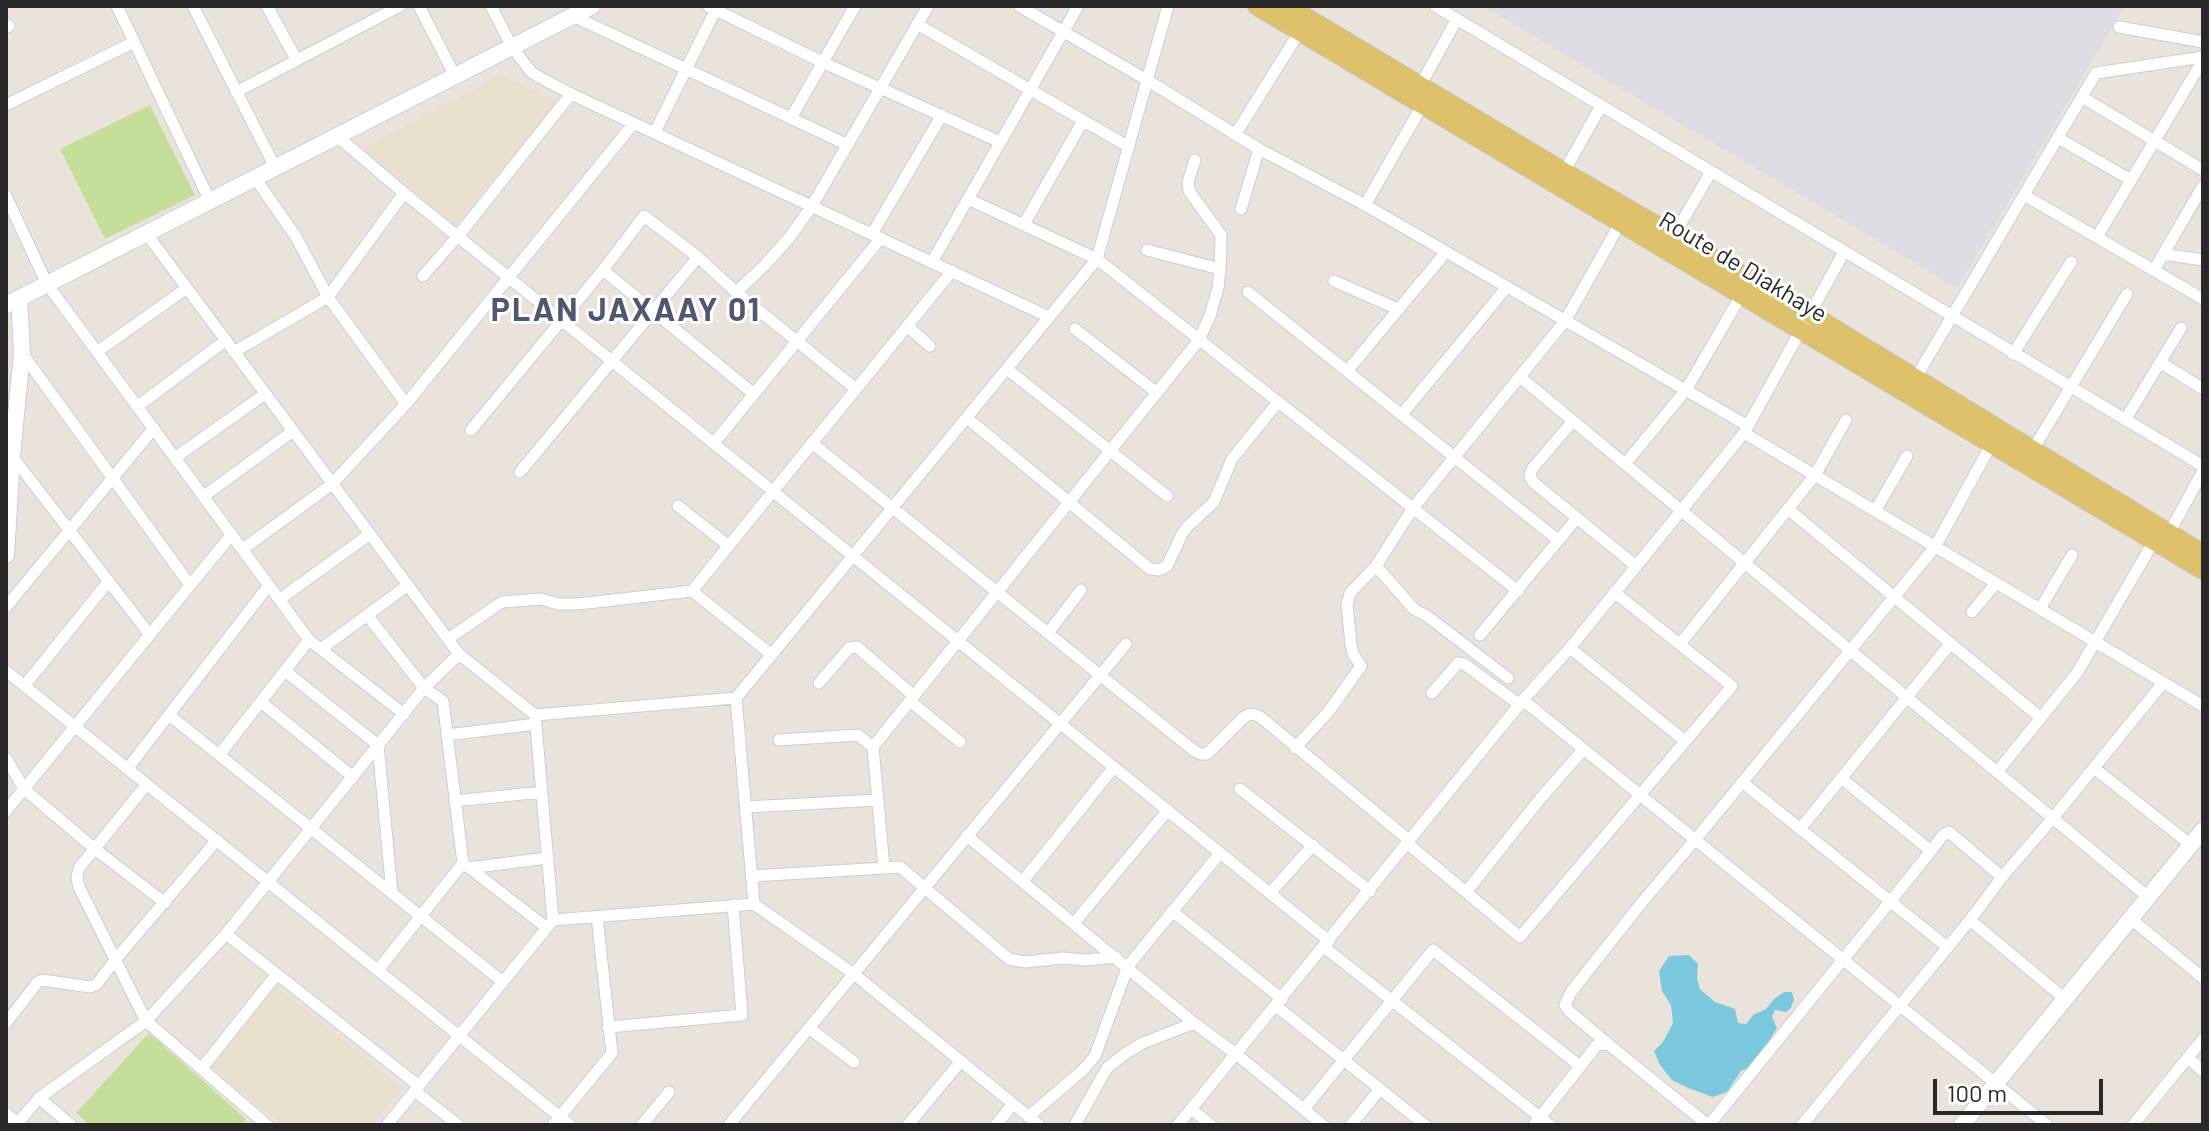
<!DOCTYPE html>
<style>
body{margin:0}
#map{position:relative;width:2209px;height:1131px;overflow:hidden;background:#e9e3dc;font-family:Barlow,sans-serif}
canvas{display:block}
.frame{position:absolute;inset:0;border:8px solid #282828;pointer-events:none}
.scale{position:absolute;left:1933px;top:1079px;width:170px;height:36px;box-sizing:border-box;border:4px solid #282828;border-top:0;padding-left:10px;font-size:24px;line-height:28px;white-space:nowrap;color:#282828;-webkit-text-stroke:6px #fff;paint-order:stroke}
</style>
<div id="map">
<canvas width="2209" height="1131"></canvas>
<div class="frame"></div>
<div class="scale">100 m</div>
</div>
<script>
const g = document.querySelector('canvas').getContext('2d');
g.lineJoin = 'round';
function fill(path, color) {
  g.fillStyle = color;
  g.fill(path, 'evenodd');
}
function poly(rows) {
  const path = new Path2D();
  for (const r of rows) {
    path.moveTo(r[0], r[1]);
    for (let i = 2; i < r.length; i += 2) path.lineTo(r[i], r[i + 1]);
  }
  return path;
}
function strokePath(path, color, width, dash) {
  g.strokeStyle = color;
  g.lineWidth = width;
  g.lineCap = dash ? 'butt' : 'round';
  g.setLineDash(dash || []);
  g.stroke(path);
}
function label(font, color, halo, rows, align = 'center') {
  g.font = font + ' Barlow,sans-serif';
  g.lineWidth = 6;
  g.setLineDash([]);
  g.textBaseline = 'middle';
  g.strokeStyle = halo;
  g.fillStyle = color;
  for (const [text, x, y, turn = 0] of rows) {
    g.save();
    g.translate(x, y);
    g.rotate((+turn || 0) * Math.PI / 180);
    g.textAlign = isNaN(turn) ? turn : align;
    if (halo) g.strokeText(text, 0, 0);
    g.fillText(text, 0, 0);
    g.restore();
  }
}
fill(poly([
 [1483,6,2125,6,1957,288]
]), '#dddce2');
fill(poly([
 [501,75,557,102,456,226,363,149],
 [276,986,402,1088,372,1125,283,1125,211,1067]
]), '#e9dfcd');
fill(poly([
 [150,105,195,195,105,239,60,149],
 [149,1033,246,1119,240,1125,89,1125,76,1113]
]), '#c5df9b');
fill(poly([
 [1689,955,1698,964,1697,979,1700,989,1715,1002,1735,1009,1738,1023,1746,1024,1753,1015,1766,1009,1774,999,1784,992,1792,992,1794,999,1791,1008,1786,1012,1775,1010,1772,1017,1777,1028,1758,1059,1752,1067,1741,1071,1727,1092,1713,1097,1688,1088,1672,1080,1660,1065,1654,1051,1663,1042,1673,1023,1671,1005,1662,991,1659,971,1669,956]
]), '#7bc8df');
const street = poly([
 [117,6,210,201],
 [193,6,275,167],
 [267,6,296,59],
 [419,6,455,76],
 [491,6,512,47,532,73,571,94,1049,317],
 [708,6,822,62,1000,142],
 [1019,6,1147,80,1259,149,1365,205,1748,426],
 [1435,6,2203,466],
 [573,16,848,145],
 [917,24,1129,147],
 [2119,27,2203,42],
 [6,28,9,26],
 [1420,86,1457,19],
 [236,92,400,6],
 [2082,97,2203,170],
 [6,105,134,42],
 [791,118,855,6],
 [655,132,716,9],
 [1235,135,1300,31],
 [337,136,404,193,1329,941],
 [2058,138,2131,180],
 [1195,160,1188,182,1189,191,1221,235,1220,269],
 [1564,172,1601,106],
 [255,178,296,237,328,297,406,404],
 [2024,195,2203,299],
 [6,196,47,284,309,640,404,714],
 [968,199,1097,259,1518,591],
 [1365,205,1423,104],
 [1241,209,1259,149],
 [1024,224,1083,121],
 [146,233,459,654,535,715,736,698],
 [872,234,942,115],
 [1674,235,1711,172],
 [2097,237,2203,60],
 [2163,254,2203,260],
 [932,262,1078,6],
 [603,270,754,394],
 [2154,270,2203,186],
 [423,276,458,236,571,94],
 [1334,281,1398,309],
 [736,292,764,266,789,238,812,206,928,6],
 [1248,292,1558,540],
 [907,326,930,346],
 [1075,329,1156,392],
 [98,351,187,288],
 [234,352,328,297,404,193],
 [22,353,190,585],
 [2013,354,2071,262],
 [2160,362,2203,389],
 [1007,369,1167,496],
 [1348,370,1446,252],
 [1520,377,2148,897],
 [1915,379,2096,73,2203,57],
 [138,406,226,340],
 [1402,414,1507,287],
 [967,418,1150,569,1159,570,1167,566,1182,534,1188,526,1214,502,1232,459,1278,402],
 [2125,420,2181,328],
 [1573,421,1532,469,1530,475,1533,482,1636,566],
 [471,430,603,270,644,216,698,257,736,292,856,389],
 [1744,433,2203,706],
 [714,443,881,238],
 [812,443,1193,750,1200,754,1207,754,1244,717,1251,714,1259,716,1410,841],
 [2032,451,2127,294],
 [12,456,150,635],
 [176,457,265,394],
 [1625,464,1686,390,1742,294],
 [520,472,698,257],
 [204,496,293,431],
 [678,506,729,546],
 [1789,510,2041,718],
 [1875,511,1907,456],
 [2169,533,2203,471],
 [243,549,332,484,406,404,634,123],
 [1376,566,1414,609,1427,616,1508,678],
 [692,591,952,271],
 [280,599,370,534],
 [6,607,154,428],
 [2040,609,2072,555],
 [1972,612,1996,583],
 [367,615,424,688,443,701,463,863,378,970],
 [1048,633,1081,590],
 [1480,635,1577,518],
 [448,639,502,602,541,599,558,604,578,604,692,591,772,655],
 [1680,644,1815,475,1846,420],
 [1570,648,1685,741],
 [321,649,408,585],
 [6,671,570,1125],
 [285,671,378,745,392,893],
 [819,683,849,648,857,647,914,696],
 [25,685,108,582],
 [1432,693,1458,663,1464,664,1520,705],
 [1523,700,2047,1125],
 [910,701,960,742],
 [261,702,353,777],
 [169,715,503,982],
 [447,735,536,724],
 [779,740,858,735,873,747],
 [1295,748,1329,711,1361,666,1353,654,1351,644,1347,605,1350,593,1376,566,1413,508,1565,321,1621,222],
 [219,755,309,640],
 [6,758,24,789,95,849,165,903],
 [128,768,269,585],
 [2094,768,2191,845],
 [1997,772,2077,673,2154,541],
 [1841,778,1931,851,1943,835,1949,832,2002,877],
 [1742,782,1947,947],
 [147,784,79,868,77,878,79,887,146,1021,267,1125],
 [1240,789,1370,891],
 [455,801,542,792],
 [746,807,878,800],
 [6,811,232,534],
 [1800,829,1951,643],
 [967,836,1194,1023,1236,1054,1323,1125],
 [1408,844,1520,937,1732,686,1614,592],
 [463,863,547,928],
 [469,868,547,858],
 [884,868,873,747,1199,340,1210,316,1218,288,1220,269,1147,250],
 [752,876,900,867,1009,959,1025,962,1063,958,1086,960,1116,957],
 [1023,881,1114,767],
 [1466,892,1540,799,1583,750],
 [1270,893,1313,845],
 [754,904,736,698,1097,259,1168,6],
 [1172,911,1282,999],
 [2131,919,2203,978],
 [553,920,754,904,854,974,1039,1125],
 [1970,920,2065,999],
 [1074,923,1168,810],
 [226,934,419,1086],
 [1324,947,1550,1125],
 [1276,1006,1425,1125],
 [6,1023,37,983,42,980,90,987,97,984,115,960,217,840],
 [608,1027,742,1015,733,905],
 [809,1028,854,1062],
 [1608,1044,1569,1011,1565,1005,1571,992,1643,901,1695,840,1935,547,1992,443],
 [2188,1058,2203,1071],
 [202,1068,277,974],
 [415,1091,458,1125],
 [39,1098,71,1125],
 [1191,1109,1211,1125],
 [1304,1109,1433,950,1580,1066],
 [6,1114,18,1123],
 [1028,1117,1083,1070,1095,1056,1128,966,1220,853],
 [16,1125,39,1098,146,1021,226,934,424,688,459,654],
 [387,1125,553,920,535,715],
 [553,1125,612,1053,597,917],
 [642,1125,669,1092],
 [729,1125,1126,644],
 [908,1125,961,1061],
 [996,1125,1013,1104],
 [1075,1125,1107,1068,1126,1053,1143,1043,1194,1023],
 [1178,1125,1523,700,1570,648,1744,433,1844,252],
 [1351,1125,1380,1089],
 [1534,1125,1597,1045,1608,1044,1708,1125],
 [1709,1125,1931,851],
 [1802,1125,1970,920,2002,877,2053,818,2163,683],
 [2133,1125,2203,1039]
]);
const secondary = poly([
 [6,305,592,6],
 [6,555,12,456,22,353,19,298],
 [1962,1125,2203,830]
]);
const primary = poly([
 [1257,6,2203,570],
 [1287,6,1564,172,1810,314,2203,554]
]);
strokePath(street, '#caced9', 13);
strokePath(secondary, '#caced9', 18);
strokePath(primary, '#c3c3c3', 20);
strokePath(street, '#fff', 11);
strokePath(secondary, '#fff', 16);
strokePath(primary, '#dfc06b', 18);
label('24px', '#282828', '#fff', [
 ["Route de Diakhaye",1743,267,31]
]);
g.letterSpacing = '2px';
label('bold 32px', '#4f5773', '#fff', [
 ["PLAN JAXAAY 01",626,310]
]);
g.letterSpacing = '0px';
</script>
